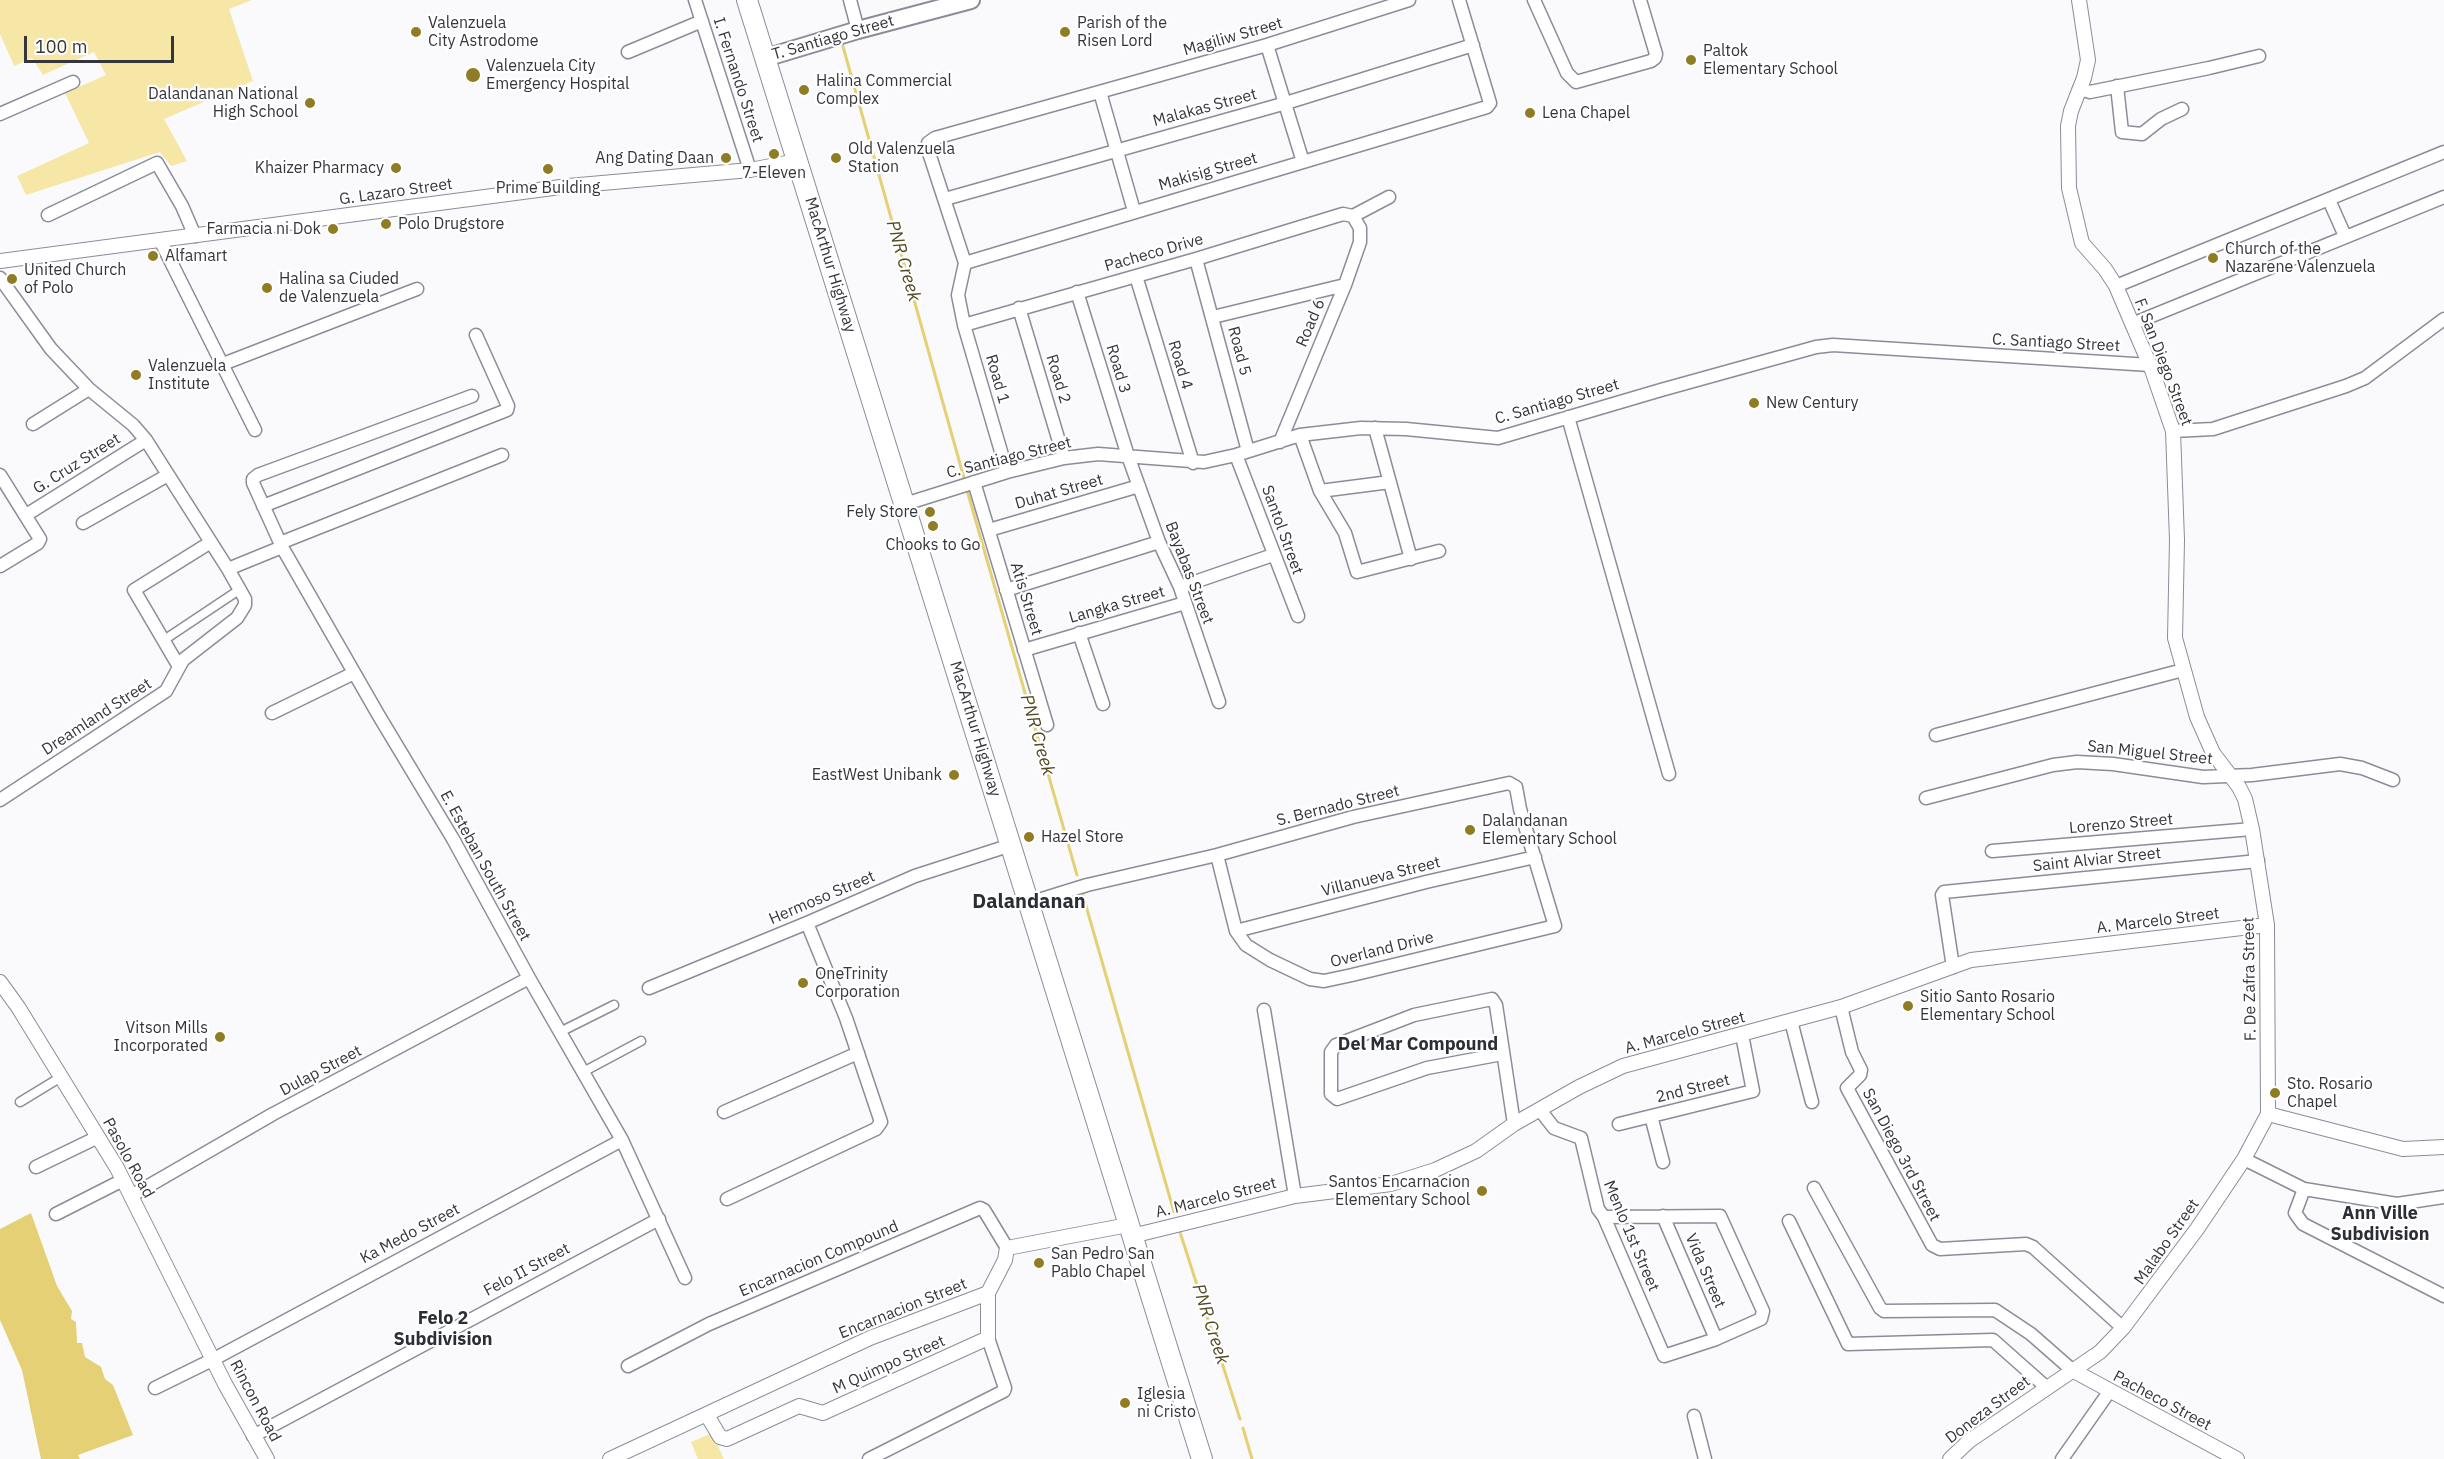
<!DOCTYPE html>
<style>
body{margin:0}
#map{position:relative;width:2444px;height:1459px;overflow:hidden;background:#fafafd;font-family:"IBM Plex Sans",sans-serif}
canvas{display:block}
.scale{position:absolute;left:24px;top:36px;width:150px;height:27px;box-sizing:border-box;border:3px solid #35363b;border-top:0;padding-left:8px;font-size:18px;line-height:21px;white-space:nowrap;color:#35363b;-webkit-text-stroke:4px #fff;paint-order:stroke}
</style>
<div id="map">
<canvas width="2444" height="1459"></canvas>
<div class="scale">100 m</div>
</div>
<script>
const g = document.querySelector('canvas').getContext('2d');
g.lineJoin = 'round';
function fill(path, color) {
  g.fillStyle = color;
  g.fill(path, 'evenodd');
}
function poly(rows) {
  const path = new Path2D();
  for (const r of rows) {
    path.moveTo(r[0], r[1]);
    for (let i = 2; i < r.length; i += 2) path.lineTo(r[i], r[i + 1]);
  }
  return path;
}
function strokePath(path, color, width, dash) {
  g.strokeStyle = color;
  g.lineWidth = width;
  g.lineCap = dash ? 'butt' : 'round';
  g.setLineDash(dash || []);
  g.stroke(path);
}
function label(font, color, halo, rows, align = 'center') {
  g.font = font + ' "IBM Plex Sans",sans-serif';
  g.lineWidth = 4.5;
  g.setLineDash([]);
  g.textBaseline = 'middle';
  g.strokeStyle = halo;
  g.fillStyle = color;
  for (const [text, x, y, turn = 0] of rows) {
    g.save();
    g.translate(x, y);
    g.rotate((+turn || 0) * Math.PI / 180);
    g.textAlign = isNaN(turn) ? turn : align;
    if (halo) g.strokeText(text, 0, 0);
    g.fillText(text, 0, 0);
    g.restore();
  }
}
fill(poly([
 [0,0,252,0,229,9,253,81,164,119,187,161,171,166,160,152,26,195,17,176,89,143,65,93,106,75,94,52,43,75,32,58,14,66,0,34],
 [712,1433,724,1459,698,1459,691,1442]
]), '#f7e7a6');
fill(poly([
 [31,1213,57,1286,72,1311,71,1319,76,1322,77,1343,82,1343,85,1357,101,1367,105,1379,113,1385,133,1435,78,1455,80,1459,41,1459,22,1370,0,1320,0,1229]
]), '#e5d075');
strokePath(poly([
 [842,43,964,478],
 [967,490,1077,875],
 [1082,892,1174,1212],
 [1179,1229,1240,1419],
 [1243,1428,1252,1459]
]), '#e5d075', 3);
const pedestrian = poly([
 [164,640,239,590],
 [560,1032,614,1005],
 [583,1072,641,1041],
 [20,1102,61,1077]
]);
const minor = poly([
 [695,0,750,170],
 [850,0,858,30],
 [1534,0,1567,73,1576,82,1651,61,1655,58,1656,54,1640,0],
 [1267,45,1303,162],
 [628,52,702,21],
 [2117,86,2122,132,2142,134,2161,119,2182,109],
 [2079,89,2090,92,2209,68,2259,56],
 [1100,92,1134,211],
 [0,114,73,82],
 [945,199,1286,103,1473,45],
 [2329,200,2345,236],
 [48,215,157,163,182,206,195,236],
 [1353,216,1389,197],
 [160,240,255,430],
 [1196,259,1248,451],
 [965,263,1487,107,1490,103,1459,0],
 [965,263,928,150,928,143,935,138,1267,45,1409,0],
 [965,263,958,295,964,325,1007,472],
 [1136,276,1193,463],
 [0,278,51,349,89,389,133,425,146,440,228,569,245,599,245,605,237,618,183,660,166,691,0,800],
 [2116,286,2444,152],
 [1077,292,1128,456,1159,542,1180,587,1219,702],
 [1019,308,1064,458],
 [1213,317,1345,285],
 [2132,324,2444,197],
 [964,325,1196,259,1343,214,1353,216],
 [223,364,417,289],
 [472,396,258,475,253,479,253,483,282,547,379,716,453,839,529,978,622,1140,685,1278],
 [1568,417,1669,774],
 [33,424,89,389],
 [1375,428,1411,559],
 [2173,431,2213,429,2346,386,2365,378,2444,319],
 [1300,435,1320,491,1345,533,1357,572,1439,551],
 [1280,442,1345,285,1360,242,1360,228,1353,216],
 [1236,455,1298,616],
 [0,475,40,539,38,543,0,566],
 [974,482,1047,725],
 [1320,491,1390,482],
 [905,504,1007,472,1064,458,1098,454,1204,462,1236,455,1300,435,1361,428,1406,429,1498,438,1661,390,1816,347,1833,345,2150,365],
 [263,506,507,410,508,406,476,335],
 [26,515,146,440],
 [83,523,168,475],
 [989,530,1139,486],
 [280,543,502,455],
 [228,569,282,547],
 [1180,587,1273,555],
 [1006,590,1159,542],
 [1079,633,1103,704],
 [1024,650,1185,603],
 [178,665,134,590,211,542],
 [272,713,354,673],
 [1936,735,2183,670],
 [1926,798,2053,765,2077,762,2113,764,2203,777,2252,775,2340,764,2362,768,2393,780],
 [1992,851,2252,829],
 [1029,903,1087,885,1217,855,1353,817,1509,783,1516,787,1520,809,1555,926,1352,975,1324,981,1310,979,1270,960,1246,945,1236,931,1217,855],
 [1236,931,1426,882,1535,857],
 [1953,967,1942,895,1944,892,2258,861],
 [649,988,807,923,915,876,1011,845],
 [1841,1007,1852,1052,1861,1070,1860,1075,1847,1088,1932,1245,1940,1249,2026,1244,2033,1247,2123,1328],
 [1264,1010,1295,1196],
 [1791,1021,1812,1102],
 [1502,1054,1427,1068,1337,1099,1331,1094,1331,1052,1336,1045,1414,1015,1492,999,1496,1005,1514,1124],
 [1540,1110,1554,1128,1581,1138,1598,1209,1604,1217,1664,1356,1716,1339,1761,1319,1763,1311,1720,1216,1604,1217],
 [724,1112,858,1053],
 [1651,1116,1663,1162],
 [1619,1124,1753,1091,1742,1035],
 [2244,1159,2304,1189,2397,1204,2444,1197],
 [36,1167,98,1137],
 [1814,1188,1880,1308,1884,1311,1995,1310,2031,1334,2072,1370],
 [2304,1189,2295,1213,2303,1224,2444,1296],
 [131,1196,273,1114,529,978],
 [727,1199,876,1129,881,1122,846,1018,807,923],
 [56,1214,123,1180],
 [1663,1216,1716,1339],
 [1789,1221,1848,1344,1993,1340,2046,1387],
 [628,1366,709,1324,980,1208,984,1210,1007,1248],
 [155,1388,214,1359,622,1140],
 [1694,1416,1705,1459],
 [253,1436,659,1219],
 [869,1459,1004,1391,1005,1388,988,1338],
 [2062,1459,2109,1392]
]);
const tertiary = poly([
 [0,261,568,186,750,170,797,161],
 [0,982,18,1007,117,1168,225,1384,267,1459],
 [2268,1114,2403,1149,2444,1147],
 [1132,1236,1295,1196,1391,1184,1435,1170,1476,1151,1514,1124,1579,1087,1623,1066,1841,1007,1971,960,2267,925],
 [2072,1370,2237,1459],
 [707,1415,720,1437,727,1439,799,1406,823,1413,988,1338,988,1293],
 [610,1459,870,1338,988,1293,1005,1260,1007,1248,1128,1225],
 [1950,1459,1969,1441,2100,1352,2123,1328,2197,1229,2244,1159,2268,1114,2267,925,2252,829,2245,799,2239,787,2213,753,2197,717,2175,638,2177,540,2173,431,2152,370,2116,286,2105,269,2082,243,2069,188,2068,126,2071,111,2084,78,2088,60,2079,0]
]);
const secondary = poly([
 [765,58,858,30,971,0]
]);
const trunk = poly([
 [747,0,1202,1459]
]);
strokePath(pedestrian, '#8a8d99', 11);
strokePath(minor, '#8a8d99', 15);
strokePath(tertiary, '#8a8d99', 16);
strokePath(secondary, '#8a8d99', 20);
strokePath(trunk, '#8a8d99', 22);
strokePath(pedestrian, '#fff', 8);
strokePath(minor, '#fff', 12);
strokePath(tertiary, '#fff', 14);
strokePath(secondary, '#fff', 16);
strokePath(trunk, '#fff', 20);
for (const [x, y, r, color] of [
 [416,32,6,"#907d23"],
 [1065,32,6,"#907d23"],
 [1691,60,6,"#907d23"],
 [473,75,8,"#907d23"],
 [804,90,6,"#907d23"],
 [310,103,6,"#907d23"],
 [1530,113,6,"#907d23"],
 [774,154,6,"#907d23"],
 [726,158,6,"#907d23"],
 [836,158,6,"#907d23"],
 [396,168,6,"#907d23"],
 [548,169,6,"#907d23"],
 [386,224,6,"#907d23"],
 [333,229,6,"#907d23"],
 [153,256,6,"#907d23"],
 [2213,258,6,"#907d23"],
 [12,279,6,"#907d23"],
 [267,288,6,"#907d23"],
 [136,375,6,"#907d23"],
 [1754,403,6,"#907d23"],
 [930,512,6,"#907d23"],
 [933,526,6,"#907d23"],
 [954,775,6,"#907d23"],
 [1470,830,6,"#907d23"],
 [1029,837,6,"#907d23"],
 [803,983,6,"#907d23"],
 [1908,1006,6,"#907d23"],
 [220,1037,6,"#907d23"],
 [2275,1093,6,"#907d23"],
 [1482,1191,6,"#907d23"],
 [1039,1263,6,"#907d23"],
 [1125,1403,6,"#907d23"]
]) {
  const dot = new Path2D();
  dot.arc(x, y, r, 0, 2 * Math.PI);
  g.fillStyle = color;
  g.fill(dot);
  strokePath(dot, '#fff', 2);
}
label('16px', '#35363b', '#fff', [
 ["Valenzuela",428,23],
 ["City Astrodome",428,41],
 ["Parish of the",1077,23],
 ["Risen Lord",1077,41],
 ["Paltok",1703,51],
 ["Elementary School",1703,69],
 ["Valenzuela City",486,66],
 ["Emergency Hospital",486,84],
 ["Halina Commercial",816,81],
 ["Complex",816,99],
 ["Dalandanan National",298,94,"right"],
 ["High School",298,112,"right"],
 ["Lena Chapel",1542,113],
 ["Old Valenzuela",848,149],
 ["Station",848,167],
 ["Ang Dating Daan",714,158,"right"],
 ["Khaizer Pharmacy",384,168,"right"],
 ["7-Eleven",774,173,"center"],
 ["Prime Building",548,188,"center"],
 ["Polo Drugstore",398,224],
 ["Farmacia ni Dok",321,229,"right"],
 ["Church of the",2225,249],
 ["Nazarene Valenzuela",2225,267],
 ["Alfamart",165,256],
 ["United Church",24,270],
 ["of Polo",24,288],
 ["Halina sa Ciuded",279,279],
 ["de Valenzuela",279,297],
 ["Valenzuela",148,366],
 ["Institute",148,384],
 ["New Century",1766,403],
 ["Fely Store",918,512,"right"],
 ["Chooks to Go",933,545,"center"],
 ["EastWest Unibank",942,775,"right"],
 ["Dalandanan",1482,821],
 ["Elementary School",1482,839],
 ["Hazel Store",1041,837],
 ["OneTrinity",815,974],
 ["Corporation",815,992],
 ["Sitio Santo Rosario",1920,997],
 ["Elementary School",1920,1015],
 ["Vitson Mills",208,1028,"right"],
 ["Incorporated",208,1046,"right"],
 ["Sto. Rosario",2287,1084],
 ["Chapel",2287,1102],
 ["Santos Encarnacion",1470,1182,"right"],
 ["Elementary School",1470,1200,"right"],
 ["San Pedro San",1051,1254],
 ["Pablo Chapel",1051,1272],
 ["Iglesia",1137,1394],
 ["ni Cristo",1137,1412]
], 'left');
label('16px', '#35363b', '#fff', [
 ["Magiliw Street",1233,37,-16],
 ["T. Santiago Street",833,38,-16],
 ["I. Fernando Street",738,80,72],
 ["Malakas Street",1205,108,-15],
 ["Makisig Street",1208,172,-16],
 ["G. Lazaro Street",396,192,-8],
 ["Pacheco Drive",1154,253,-16],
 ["MacArthur Highway",830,265,73],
 ["Road 6",1311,323,-67],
 ["C. Santiago Street",2056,343,3],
 ["Road 5",1239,351,75],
 ["F. San Diego Street",2163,362,69],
 ["Road 4",1180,365,73],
 ["Road 3",1118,369,73],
 ["Road 1",997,379,74],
 ["Road 2",1058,379,73],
 ["C. Santiago Street",1557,402,-16],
 ["C. Santiago Street",1009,458,-14],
 ["G. Cruz Street",77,464,-32],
 ["Duhat Street",1059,492,-16],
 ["Santol Street",1282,530,70],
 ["Bayabas Street",1189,573,69],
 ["Atis Street",1026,599,73],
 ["Langka Street",1117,605,-16],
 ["Dreamland Street",97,717,-33],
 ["MacArthur Highway",975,729,73],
 ["San Miguel Street",2150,753,6],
 ["S. Bernado Street",1338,806,-14],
 ["Lorenzo Street",2121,824,-5],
 ["Saint Alviar Street",2097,860,-6],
 ["E. Esteban South Street",485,866,61],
 ["Villanueva Street",1381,877,-14],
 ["Hermoso Street",822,898,-23],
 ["A. Marcelo Street",2158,921,-7],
 ["Overland Drive",1382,950,-14],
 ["F. De Zafra Street",2250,979,-91],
 ["A. Marcelo Street",1685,1033,-15],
 ["Dulap Street",321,1071,-28],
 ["2nd Street",1693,1089,-14],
 ["San Diego 3rd Street",1901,1155,62],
 ["Pasolo Road",128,1158,61],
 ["A. Marcelo Street",1216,1198,-14],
 ["Ka Medo Street",410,1234,-28],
 ["Menlo 1st Street",1631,1236,67],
 ["Malabo Street",2167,1242,-55],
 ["Encarnacion Compound",819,1259,-23],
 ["Felo II Street",527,1270,-28],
 ["Vida Street",1705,1271,67],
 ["Encarnacion Street",903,1309,-22],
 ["M Quimpo Street",889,1365,-24],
 ["Rincon Road",255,1401,62],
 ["Pacheco Street",2162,1401,28],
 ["Doneza Street",1988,1410,-37]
]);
label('italic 18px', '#534a23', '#fff', [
 ["PNR Creek",903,261,74],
 ["PNR Creek",1037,735,74],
 ["PNR Creek",1210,1324,72]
]);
label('bold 18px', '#2b2e37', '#fff', [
 ["Del Mar Compound",1418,1045],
 ["Ann Ville",2380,1214],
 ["Subdivision",2380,1235],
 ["Felo 2",443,1319],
 ["Subdivision",443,1340]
]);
label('bold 20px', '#2b2e37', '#fff', [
 ["Dalandanan",1029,902]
]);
</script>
